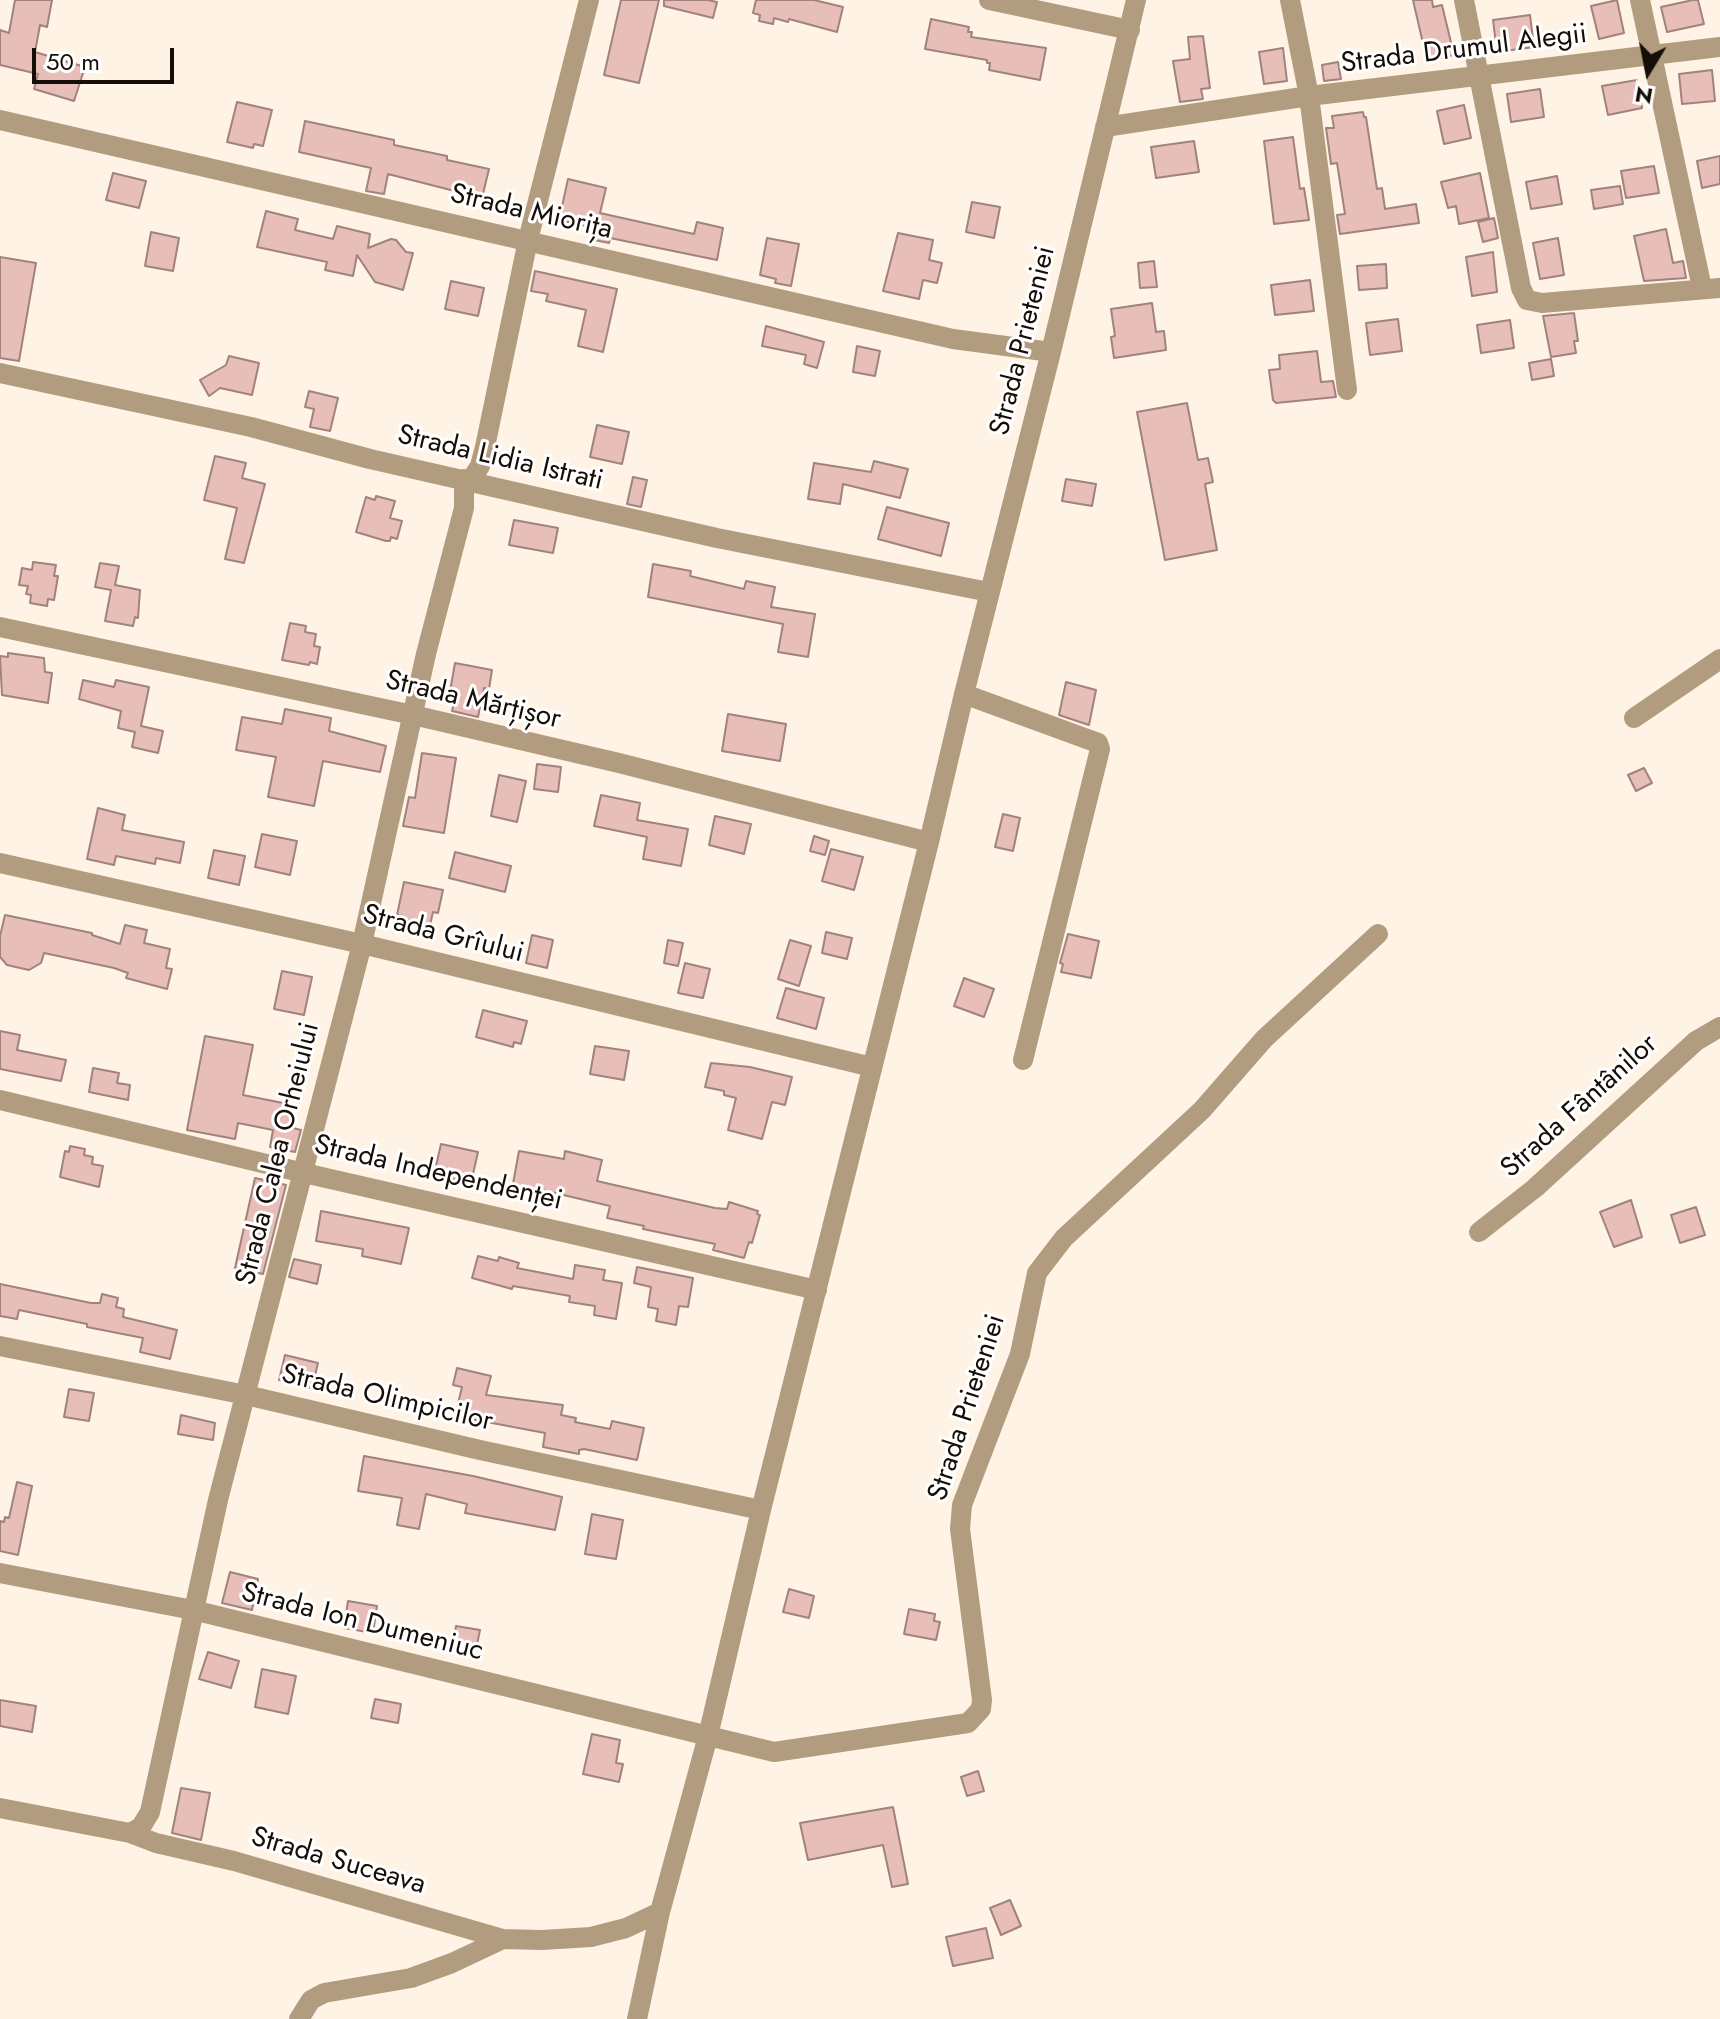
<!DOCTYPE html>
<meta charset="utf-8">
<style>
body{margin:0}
#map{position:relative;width:1720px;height:2019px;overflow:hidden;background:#fff3e5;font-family:Jost,sans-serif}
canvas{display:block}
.north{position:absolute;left:1608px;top:32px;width:80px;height:80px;-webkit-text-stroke:6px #fff;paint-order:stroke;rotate:190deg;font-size:22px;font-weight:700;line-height:32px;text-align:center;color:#140e06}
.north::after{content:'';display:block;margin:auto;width:28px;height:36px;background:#140e06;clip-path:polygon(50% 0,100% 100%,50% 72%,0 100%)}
.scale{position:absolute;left:32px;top:48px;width:142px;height:36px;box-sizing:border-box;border:4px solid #140e06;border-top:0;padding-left:10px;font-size:24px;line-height:28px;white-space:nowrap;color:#140e06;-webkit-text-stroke:6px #fff;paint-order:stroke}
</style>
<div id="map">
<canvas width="1720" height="2019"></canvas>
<div class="north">N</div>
<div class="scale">50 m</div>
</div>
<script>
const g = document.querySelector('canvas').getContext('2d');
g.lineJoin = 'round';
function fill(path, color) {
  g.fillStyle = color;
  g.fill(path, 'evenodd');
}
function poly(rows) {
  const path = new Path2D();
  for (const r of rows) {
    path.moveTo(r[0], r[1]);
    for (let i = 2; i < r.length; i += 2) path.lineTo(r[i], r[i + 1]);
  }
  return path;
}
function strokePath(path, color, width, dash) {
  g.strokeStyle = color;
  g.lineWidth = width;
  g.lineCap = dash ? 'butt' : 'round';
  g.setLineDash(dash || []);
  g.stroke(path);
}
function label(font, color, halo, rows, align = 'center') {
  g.font = font + ' Jost,sans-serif';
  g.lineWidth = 6;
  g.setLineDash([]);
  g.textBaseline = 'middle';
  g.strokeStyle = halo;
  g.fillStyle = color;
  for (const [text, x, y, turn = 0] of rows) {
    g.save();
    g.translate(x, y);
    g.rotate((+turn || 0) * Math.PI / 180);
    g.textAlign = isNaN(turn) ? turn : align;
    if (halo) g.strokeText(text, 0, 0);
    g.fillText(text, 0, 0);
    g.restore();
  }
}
const building = poly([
 [15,0,52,0,47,27,40,25,35,52,85,67,74,101,34,89,38,74,0,65,0,30,9,33,15,0],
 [621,0,659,0,639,83,604,75,621,0],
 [664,0,708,0,717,2,713,18,664,6,664,0],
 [756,0,814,0,843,7,837,32,789,19,788,22,774,18,773,24,759,21,760,15,753,13,756,0],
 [1413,0,1432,0,1433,7,1442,5,1454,55,1427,61,1413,0],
 [1617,0,1624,33,1599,39,1591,6,1617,0],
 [1693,0,1698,0,1704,24,1667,32,1661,7,1693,0],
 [1530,15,1534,47,1497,52,1493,20,1530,15],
 [931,19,969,27,968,32,972,32,971,37,1046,48,1040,80,989,70,990,63,987,63,987,60,925,49,931,19],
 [1203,36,1210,88,1201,89,1203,99,1180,102,1173,61,1190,59,1188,37,1203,36],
 [1283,48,1287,81,1264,84,1259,52,1283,48],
 [1338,62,1341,79,1324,81,1322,65,1338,62],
 [1712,70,1715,101,1682,104,1679,74,1712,70],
 [1637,80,1642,108,1608,115,1602,86,1637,80],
 [1540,89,1544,117,1511,122,1507,94,1540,89],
 [237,102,272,110,263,146,254,144,253,148,227,142,237,102],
 [1464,105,1471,138,1444,144,1437,111,1464,105],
 [1363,112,1364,117,1366,117,1377,189,1382,188,1385,209,1416,204,1419,223,1340,234,1337,215,1345,214,1337,163,1331,164,1326,128,1334,128,1332,116,1363,112],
 [305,121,394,140,394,145,447,156,447,160,489,169,482,198,388,174,384,194,366,191,371,168,299,152,305,121],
 [1293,137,1300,189,1304,188,1309,220,1274,224,1264,141,1293,137],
 [1194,141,1199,172,1156,178,1151,147,1194,141],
 [1720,156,1720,184,1702,188,1697,161,1720,156],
 [1654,166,1659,193,1626,198,1621,171,1654,166],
 [113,173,146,181,139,208,106,200,113,173],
 [1480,173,1489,218,1459,224,1456,206,1448,208,1441,182,1480,173],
 [1557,176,1562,204,1531,209,1526,182,1557,176],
 [568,179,606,188,600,213,694,234,697,222,723,228,717,260,610,238,609,243,594,240,596,228,559,220,568,179],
 [1620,186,1623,204,1594,209,1591,190,1620,186],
 [972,202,1000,207,994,238,966,232,972,202],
 [266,211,298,219,295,230,333,239,337,226,370,234,368,248,391,239,396,240,406,252,413,253,403,290,375,282,357,255,353,276,325,270,327,262,257,247,266,211],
 [1494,218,1498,238,1483,242,1478,222,1494,218],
 [1666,229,1673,263,1683,261,1686,278,1644,281,1634,236,1666,229],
 [151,232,179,238,173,271,145,266,151,232],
 [898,233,933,240,929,260,942,263,937,283,923,280,919,299,883,291,898,233],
 [767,238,799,244,791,286,775,283,776,279,760,275,767,238],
 [1558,238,1564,275,1540,279,1533,243,1558,238],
 [1493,252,1497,292,1472,296,1466,257,1493,252],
 [0,257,36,263,19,361,0,358,0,257],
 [1154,261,1157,287,1140,288,1138,263,1154,261],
 [1386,264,1387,288,1359,290,1357,266,1386,264],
 [535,271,617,289,603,352,578,346,586,310,546,301,548,294,531,291,535,271],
 [1310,280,1314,311,1275,315,1271,285,1310,280],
 [451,281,484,288,478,316,445,309,451,281],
 [1152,303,1156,332,1164,331,1166,350,1114,358,1111,337,1115,336,1111,309,1152,303],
 [1574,313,1578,341,1574,341,1576,353,1551,357,1543,316,1574,313],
 [1398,319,1402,351,1370,355,1366,323,1398,319],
 [1510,320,1514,348,1481,353,1477,325,1510,320],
 [766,326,824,342,817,368,804,364,806,355,762,346,766,326],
 [857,346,880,351,875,376,853,372,857,346],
 [1317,351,1321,382,1333,381,1336,397,1276,403,1273,400,1269,370,1280,369,1279,355,1317,351],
 [229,356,259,363,252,395,220,388,209,396,200,380,226,365,229,356],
 [1551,359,1554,376,1532,380,1529,363,1551,359],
 [309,391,338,398,330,431,310,427,314,409,305,407,309,391],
 [1187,403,1198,460,1208,458,1213,482,1205,484,1217,550,1165,560,1137,412,1187,403],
 [597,425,629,432,622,464,590,457,597,425],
 [215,456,246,463,242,478,265,484,244,563,225,559,237,508,204,500,215,456],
 [874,461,908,469,900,498,843,484,840,504,808,499,814,463,871,472,874,461],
 [633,477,647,480,641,507,627,504,633,477],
 [1066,479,1096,484,1092,506,1062,501,1066,479],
 [376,496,395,501,390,518,402,521,397,539,391,537,390,541,386,541,356,532,366,497,375,500,376,496],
 [887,507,949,523,941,556,878,539,887,507],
 [514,520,558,528,553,553,509,545,514,520],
 [33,562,56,565,54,576,58,576,54,600,48,599,47,606,30,603,31,595,26,594,28,586,19,585,22,568,32,570,33,562],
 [100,563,119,566,115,585,140,590,138,618,135,617,133,626,105,621,111,590,95,587,100,563],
 [653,564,691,571,690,576,744,589,746,581,775,587,771,607,815,614,808,657,778,652,783,624,648,597,653,564],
 [290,623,306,626,305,632,316,634,314,646,320,647,317,664,310,662,309,665,282,660,290,623],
 [8,653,44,658,45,672,52,673,48,703,2,695,0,656,8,657,8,653],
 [455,663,492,670,489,689,484,688,478,717,452,711,455,698,449,697,455,663],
 [83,680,114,687,116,680,149,687,141,726,163,731,158,753,132,747,135,732,118,728,121,711,79,699,83,680],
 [1066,682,1096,690,1089,725,1059,715,1066,682],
 [285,709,331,718,329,731,386,746,380,772,323,761,314,806,268,797,276,757,236,750,242,717,282,724,285,709],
 [728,714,786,724,780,761,722,751,728,714],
 [422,753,456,758,444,833,403,826,409,797,415,798,422,753],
 [537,764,561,767,558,792,534,789,537,764],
 [1644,768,1652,783,1636,791,1628,775,1644,768],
 [499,775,526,781,517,822,491,816,499,775],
 [601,795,640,803,637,820,688,829,681,866,643,859,647,837,594,826,601,795],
 [98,808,125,815,122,830,184,842,180,863,156,858,155,864,116,856,114,865,87,859,98,808],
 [1003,814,1020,818,1013,851,995,847,1003,814],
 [715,816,751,824,744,854,709,845,715,816],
 [262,834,297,841,290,875,255,867,262,834],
 [814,836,829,841,825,855,810,851,814,836],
 [831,849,863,857,854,890,822,881,831,849],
 [214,850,245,856,239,885,208,878,214,850],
 [455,852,511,866,505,892,449,878,455,852],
 [404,882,443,890,438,913,433,912,430,925,402,919,403,916,397,915,404,882],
 [5,915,92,933,92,935,120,944,125,925,147,930,144,943,170,949,166,968,172,969,167,989,126,978,128,973,114,968,44,953,41,963,29,970,7,965,0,957,0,936,5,915],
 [826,932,852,938,847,959,822,953,826,932],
 [1068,934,1099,941,1091,978,1061,972,1063,964,1060,963,1068,934],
 [532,935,553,940,547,968,526,963,532,935],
 [668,940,683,943,678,966,664,963,668,940],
 [790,940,811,946,799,986,778,979,790,940],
 [685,963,710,969,703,998,678,993,685,963],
 [282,971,312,977,304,1015,274,1009,282,971],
 [964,978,994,989,984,1017,954,1006,964,978],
 [786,988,824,998,816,1029,777,1018,786,988],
 [483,1010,527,1021,521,1044,514,1042,513,1047,476,1037,483,1010],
 [0,1031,20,1035,17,1050,66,1060,61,1081,0,1069,0,1031],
 [205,1036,253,1045,243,1095,288,1104,286,1115,291,1116,289,1127,301,1130,295,1152,270,1147,273,1130,238,1123,235,1139,187,1130,205,1036],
 [595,1046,629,1051,624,1080,590,1074,595,1046],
 [711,1063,750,1067,792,1077,785,1105,772,1102,762,1139,728,1130,736,1098,724,1095,724,1091,705,1087,711,1063],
 [93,1068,119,1073,117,1083,130,1085,128,1100,89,1092,93,1068],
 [441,1144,478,1152,471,1183,434,1175,441,1144],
 [70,1146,85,1149,84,1155,93,1157,92,1164,103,1166,99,1187,60,1177,65,1151,69,1152,70,1146],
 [519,1151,564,1159,565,1151,602,1160,597,1181,715,1208,727,1209,729,1202,758,1211,757,1214,760,1215,752,1243,749,1242,744,1258,713,1250,715,1244,643,1229,644,1226,607,1218,610,1206,542,1190,542,1194,512,1189,519,1151],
 [255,1178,286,1185,263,1274,235,1268,255,1178],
 [1631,1200,1642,1237,1614,1247,1600,1212,1631,1200],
 [1696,1207,1705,1235,1680,1243,1671,1215,1696,1207],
 [321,1211,409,1228,401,1264,362,1256,363,1249,316,1241,321,1211],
 [478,1256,498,1261,499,1257,519,1263,517,1268,573,1279,575,1265,605,1270,603,1280,622,1283,616,1319,594,1315,595,1306,569,1302,570,1296,513,1286,512,1289,472,1278,478,1256],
 [294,1259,321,1265,317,1284,289,1277,294,1259],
 [637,1267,693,1278,688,1307,679,1306,676,1325,656,1321,658,1309,648,1307,651,1287,634,1283,637,1267],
 [0,1284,91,1303,100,1303,102,1294,118,1298,116,1307,124,1309,123,1317,177,1330,170,1359,140,1352,143,1338,87,1327,87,1324,19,1310,17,1319,0,1316,0,1284],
 [285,1355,318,1363,312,1388,279,1380,285,1355],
 [457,1368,491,1376,486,1395,563,1405,561,1415,576,1418,575,1422,610,1429,612,1421,644,1428,637,1460,584,1449,579,1450,579,1454,543,1447,545,1433,455,1416,462,1387,453,1385,457,1368],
 [69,1389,94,1393,89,1421,64,1417,69,1389],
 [181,1415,215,1423,213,1440,178,1434,181,1415],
 [364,1456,473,1476,562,1497,555,1530,465,1513,467,1504,426,1494,419,1529,397,1525,402,1498,358,1491,364,1456],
 [17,1482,32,1486,18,1555,0,1551,0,1521,4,1522,5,1517,9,1518,17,1482],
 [592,1514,623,1520,616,1559,585,1554,592,1514],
 [230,1572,258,1579,252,1610,222,1603,230,1572],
 [789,1589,814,1596,809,1618,783,1612,789,1589],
 [348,1601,377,1606,373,1633,344,1628,348,1601],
 [909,1609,935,1614,934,1621,940,1622,936,1640,904,1634,909,1609],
 [456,1626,480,1630,476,1649,453,1645,456,1626],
 [208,1652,239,1661,231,1688,199,1679,208,1652],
 [262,1669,296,1676,288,1714,255,1707,262,1669],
 [375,1699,401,1704,398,1723,371,1718,375,1699],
 [0,1700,36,1706,32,1732,0,1726,0,1700],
 [592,1734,620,1740,616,1763,623,1764,619,1782,583,1774,592,1734],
 [978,1771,984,1791,967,1796,961,1777,978,1771],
 [181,1788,210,1793,201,1840,172,1833,181,1788],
 [893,1807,908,1884,892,1887,883,1845,808,1860,800,1823,893,1807],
 [1010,1900,1021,1926,1001,1935,990,1908,1010,1900],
 [986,1928,993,1958,953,1966,946,1937,986,1928]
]);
fill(building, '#e8beb9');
strokePath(building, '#a1827f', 2);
strokePath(poly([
 [989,0,1130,30],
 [1290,0,1309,96,1347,390],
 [1464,0,1521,288,1527,300,1542,303,1720,288],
 [1640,0,1702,288],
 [0,120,953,339,1051,352],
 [1105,127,1309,96,1720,47],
 [0,373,251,427,370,459,717,538,989,592],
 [470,481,480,466,485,447,528,240,589,0],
 [0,627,413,715,619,763,929,842],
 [964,694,1098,743,1100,749,1023,1060],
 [1634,718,1720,659],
 [0,863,362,944,872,1067],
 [0,1100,304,1173,817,1290],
 [1479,1232,1535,1188,1696,1041,1720,1027],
 [0,1346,246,1395,480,1450,761,1510],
 [0,1573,193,1610,774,1752,968,1723,981,1709,982,1700,960,1529,962,1505,1020,1354,1037,1273,1064,1238,1202,1110,1264,1039,1378,934],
 [0,1808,130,1833,156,1843,234,1861,503,1939,542,1940,591,1937,626,1928,660,1912],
 [130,1833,141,1827,150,1812,218,1500,362,944,426,654,464,508,464,479],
 [299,2019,311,2000,324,1993,411,1978,452,1963,503,1939],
 [637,2019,660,1912,708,1736,761,1510,929,842,964,694,1051,352,1136,0]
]), '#b29c7f', 20);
label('28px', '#140e06', '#fff', [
 ["Strada Drumul Alegii",1464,50,-7],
 ["Strada Miorița",531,213,13],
 ["Strada Prieteniei",1024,341,-76],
 ["Strada Lidia Istrati",500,459,13],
 ["Strada Mărțișor",473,701,13],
 ["Strada Grîului",443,935,14],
 ["Strada Fântânilor",1580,1107,-42],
 ["Strada Calea Orheiului",279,1154,-76],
 ["Strada Independenței",438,1174,13],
 ["Strada Olimpicilor",387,1399,13],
 ["Strada Prieteniei",968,1408,-72],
 ["Strada Ion Dumeniuc",362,1623,14],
 ["Strada Suceava",338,1862,16]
]);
</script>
